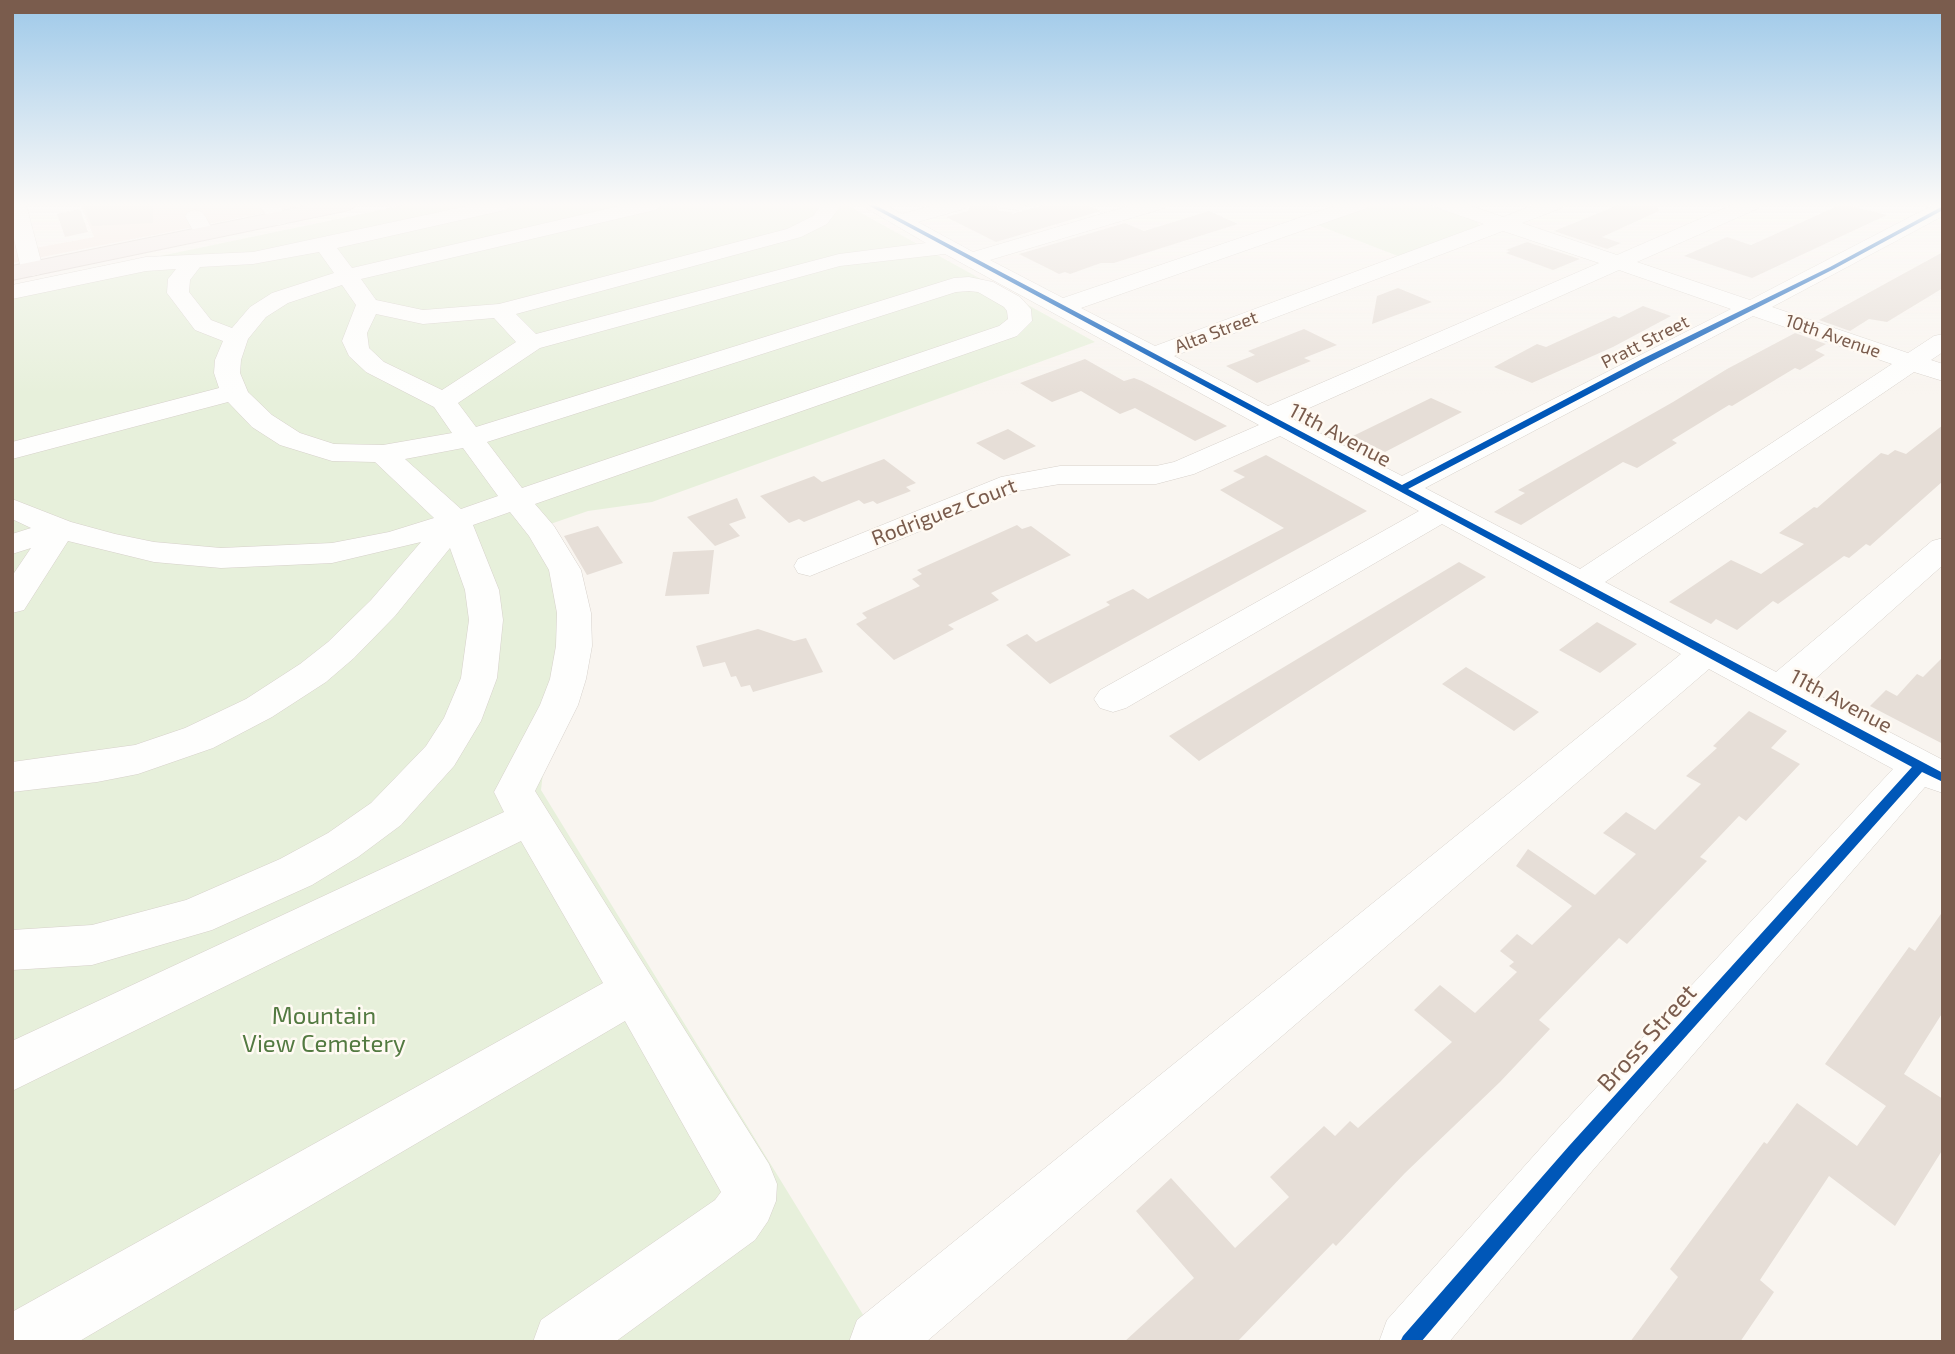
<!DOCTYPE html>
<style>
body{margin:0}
#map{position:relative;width:1955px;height:1354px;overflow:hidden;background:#f9f5f0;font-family:"Exo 2",sans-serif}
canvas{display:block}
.frame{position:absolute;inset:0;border:14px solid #7a5c4d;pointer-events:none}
</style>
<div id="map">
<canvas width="1955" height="1354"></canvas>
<div class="frame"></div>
</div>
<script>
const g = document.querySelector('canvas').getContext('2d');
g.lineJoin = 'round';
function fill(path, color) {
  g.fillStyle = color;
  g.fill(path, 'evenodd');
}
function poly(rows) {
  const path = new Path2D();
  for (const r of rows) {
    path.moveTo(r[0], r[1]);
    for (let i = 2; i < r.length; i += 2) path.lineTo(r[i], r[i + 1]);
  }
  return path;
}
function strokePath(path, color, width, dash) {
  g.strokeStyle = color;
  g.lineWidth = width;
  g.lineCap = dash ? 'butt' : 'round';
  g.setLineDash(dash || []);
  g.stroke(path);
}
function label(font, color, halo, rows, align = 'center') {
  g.font = font + ' "Exo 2",sans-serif';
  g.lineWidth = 5;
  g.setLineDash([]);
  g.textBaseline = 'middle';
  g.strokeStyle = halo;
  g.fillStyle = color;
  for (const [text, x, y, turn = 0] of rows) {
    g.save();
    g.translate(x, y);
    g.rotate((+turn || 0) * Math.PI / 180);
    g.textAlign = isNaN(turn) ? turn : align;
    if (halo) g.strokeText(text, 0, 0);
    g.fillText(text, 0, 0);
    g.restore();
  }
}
fill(poly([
 [12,204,35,248,94,237,80,204,310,204,12,263]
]), '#f6e8e1');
fill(poly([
 [409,204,845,204,1095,342,652,502,588,511,533,530,564,590,541,790,870,1326,851,1342,12,1342,12,287],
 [1367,204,1427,204,1476,221,1480,226,1398,256,1312,223]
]), '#e7f0db');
fill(poly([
 [83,204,153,204,153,223,92,226],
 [971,204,995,204,999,211,1012,212,1012,214,1047,204,1085,204,1101,211,996,242,946,217,968,211],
 [1621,204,1656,204,1659,211,1602,237,1621,243,1607,249,1554,231],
 [1842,204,1887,215,1752,278,1684,256,1727,237,1751,245],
 [80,209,88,232,65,237,57,214],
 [1209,211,1238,224,1114,263,1101,263,1070,274,1065,272,1059,274,1019,254,1125,223,1144,231],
 [1527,242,1580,259,1553,270,1506,253,1510,251,1506,250],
 [1943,252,1943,288,1887,322,1869,319,1850,331,1819,320],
 [1398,288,1432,302,1372,324,1377,296],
 [1643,306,1671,316,1613,347,1532,383,1494,367,1537,344,1546,347,1614,316,1619,318],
 [1304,329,1337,345,1304,358,1311,361,1257,383,1226,366,1255,355,1248,351],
 [1795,333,1826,344,1815,350,1825,355,1800,370,1795,368,1732,406,1729,405,1672,440,1677,443,1637,468,1623,462,1521,525,1494,512,1525,493,1518,490,1673,402,1727,369],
 [1085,359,1124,381,1134,378,1142,381,1227,426,1195,441,1135,408,1120,414,1081,391,1052,402,1020,383],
 [1431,398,1462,412,1385,452,1353,436],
 [1943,425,1943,481,1870,546,1866,544,1849,558,1844,556,1778,604,1773,601,1737,630,1716,619,1711,624,1669,602,1731,560,1761,574,1804,544,1779,533,1814,507,1817,508,1881,453,1888,455,1895,450,1906,454],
 [1008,429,1036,446,1004,460,976,443],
 [1266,455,1367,511,1050,684,1006,645,1027,634,1036,642,1110,605,1106,602,1133,589,1148,599,1284,528,1220,490,1245,477,1233,471],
 [884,459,916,483,906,487,911,491,877,504,873,501,864,504,859,500,804,522,799,519,789,523,760,496,814,476,822,482],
 [737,498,746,518,729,524,740,536,715,546,687,517],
 [1017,525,1022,529,1031,526,1071,555,991,593,999,600,948,625,954,629,894,660,856,624,867,618,862,613,920,586,912,579,922,574,917,570],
 [598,526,623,563,587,575,564,536],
 [714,550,709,594,665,596,673,552],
 [1459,562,1486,577,1199,761,1169,736],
 [1597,622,1637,644,1600,673,1559,650],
 [758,629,794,641,806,638,823,672,753,692,750,685,741,687,736,676,731,677,725,662,703,667,696,646],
 [1943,657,1943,744,1870,706,1886,690,1897,696,1917,674,1923,677],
 [1466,667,1539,712,1514,731,1442,684],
 [1749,711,1787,731,1771,748,1800,764,1746,821,1739,816,1700,857,1707,861,1627,944,1619,938,1539,1020,1550,1029,1500,1082,1405,1173,1336,1246,1333,1243,1237,1342,1124,1342,1194,1278,1136,1211,1171,1178,1235,1248,1289,1197,1270,1177,1324,1126,1335,1136,1350,1121,1358,1128,1452,1042,1414,1010,1440,985,1475,1013,1517,972,1509,966,1514,962,1500,951,1517,934,1532,945,1572,906,1516,866,1528,849,1595,895,1636,854,1603,833,1626,812,1655,830,1701,784,1686,776,1717,748,1713,746],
 [1943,911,1943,1012,1904,1074,1943,1099,1943,1149,1895,1226,1829,1176,1760,1280,1774,1292,1740,1342,1630,1342,1678,1277,1670,1269,1764,1142,1767,1144,1797,1103,1857,1146,1886,1106,1825,1064,1909,947,1915,951]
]), '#e6ded7');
const minor = poly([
 [12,204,26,204,43,269,40,274,32,276,24,274,21,269,12,230,12,204],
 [258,204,278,204,289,219,286,223,279,225,272,223,258,204],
 [477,204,514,204,505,210,337,248,352,268,628,204,664,204,655,210,361,279,376,300,423,310,499,304,787,229,813,216,822,204,842,204,827,224,801,237,516,314,536,334,839,254,926,243,859,204,884,204,902,214,937,204,969,204,967,208,918,222,973,252,1135,204,1167,204,1165,208,990,260,1063,298,1340,204,1369,204,1367,208,1081,308,1155,346,1484,224,1438,208,1436,204,1466,204,1503,217,1536,204,1564,204,1562,208,1522,223,1617,255,1734,204,1761,204,1759,208,1637,262,1750,300,1935,204,1943,204,1943,216,1772,307,1908,353,1934,336,1943,334,1943,352,1931,360,1943,364,1943,381,1914,372,1605,582,1776,672,1932,541,1943,538,1943,565,1805,688,1943,760,1943,793,1925,787,1593,1170,1449,1342,1379,1342,1387,1320,1555,1132,1893,769,1709,669,926,1342,849,1342,857,1320,1681,654,1442,524,1126,708,1113,712,1100,708,1094,699,1100,690,1419,511,1280,436,1194,474,1156,484,1060,484,1018,491,810,576,798,573,794,566,798,559,1001,477,1060,466,1156,466,1174,462,1259,425,945,254,840,266,540,348,458,403,476,427,954,278,969,277,993,282,1020,297,1031,309,1032,321,1017,336,535,504,554,526,581,570,591,613,592,646,586,679,578,705,535,791,769,1164,777,1184,776,1201,768,1221,755,1240,615,1342,533,1342,541,1320,715,1200,721,1192,625,1021,78,1342,12,1342,12,1312,603,983,521,841,12,1091,12,1041,504,812,494,792,540,705,550,679,556,646,557,613,549,570,529,536,510,512,473,525,499,590,503,620,497,678,481,721,454,766,401,825,358,857,312,885,212,930,92,965,12,970,12,930,92,925,186,900,280,859,328,833,371,803,426,746,444,718,461,678,469,620,465,590,450,548,395,616,354,658,326,682,272,717,213,748,138,774,97,782,12,792,12,762,135,745,185,728,246,699,300,664,328,642,371,600,421,542,332,563,221,568,154,562,68,541,24,610,12,613,12,576,31,548,12,554,12,534,31,528,12,519,12,499,71,522,115,534,154,542,221,548,332,543,389,532,434,518,375,462,332,461,280,445,252,427,228,402,12,459,12,442,219,388,214,373,215,360,223,341,195,330,167,293,168,279,176,269,146,271,12,299,12,285,146,257,253,252,477,204],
 [1503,231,1599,263,1268,406,1174,356,1503,231],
 [319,252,334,273,272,293,250,307,232,328,211,320,189,292,190,280,200,267,253,264,319,252],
 [1619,270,1731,309,1402,476,1289,417,1619,270],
 [342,285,356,305,342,341,349,356,366,372,434,407,452,433,383,445,334,444,300,433,272,415,248,392,240,373,241,360,248,339,266,317,288,303,342,285],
 [969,291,978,292,1004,307,1007,311,1008,319,999,326,522,488,487,442,956,292,969,291],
 [376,314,423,324,494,318,516,342,442,390,384,362,369,348,367,333,376,314],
 [1753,316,1892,364,1580,569,1425,488,1753,316],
 [463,448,498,496,461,509,405,459,463,448],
 [997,204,1027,204,1018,210,999,208,997,204],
 [195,210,202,212,205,216,215,234,212,238,198,238,195,234,185,216,188,212,195,210]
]);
const highway = poly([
 [316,204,359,204,349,210,12,280,12,266,316,204]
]);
strokePath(minor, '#d7d1cb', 1);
strokePath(highway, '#dad1cc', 2);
fill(minor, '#fefefd');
fill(highway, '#f2eae7');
fill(poly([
 [866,204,873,204,1402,485,1642,359,1830,267,1943,206,1943,210,1834,269,1648,363,1408,489,1943,773,1943,782,1922,772,1579,1156,1421,1342,1400,1342,1403,1336,1569,1146,1912,767,866,204]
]), '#0057b8');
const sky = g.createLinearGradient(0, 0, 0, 394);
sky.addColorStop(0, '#9ec9e9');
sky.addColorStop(0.52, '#fcfaf8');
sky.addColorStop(1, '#fcfaf800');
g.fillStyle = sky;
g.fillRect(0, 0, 1955, 394);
label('18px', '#7a5c4d', '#fffaf3', [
 ["Alta Street",1216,332,-21],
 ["10th Avenue",1833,336,19],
 ["Pratt Street",1645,342,-27]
]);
label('21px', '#7a5c4d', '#fffaf3', [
 ["11th Avenue",1340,435,28],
 ["Rodriguez Court",944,512,-21],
 ["11th Avenue",1841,701,28]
]);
label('24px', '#537a41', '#fffaf3', [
 ["Mountain",324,1016],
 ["View Cemetery",324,1044]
]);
label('24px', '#7a5c4d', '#fffaf3', [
 ["Bross Street",1647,1038,-48]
]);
</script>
